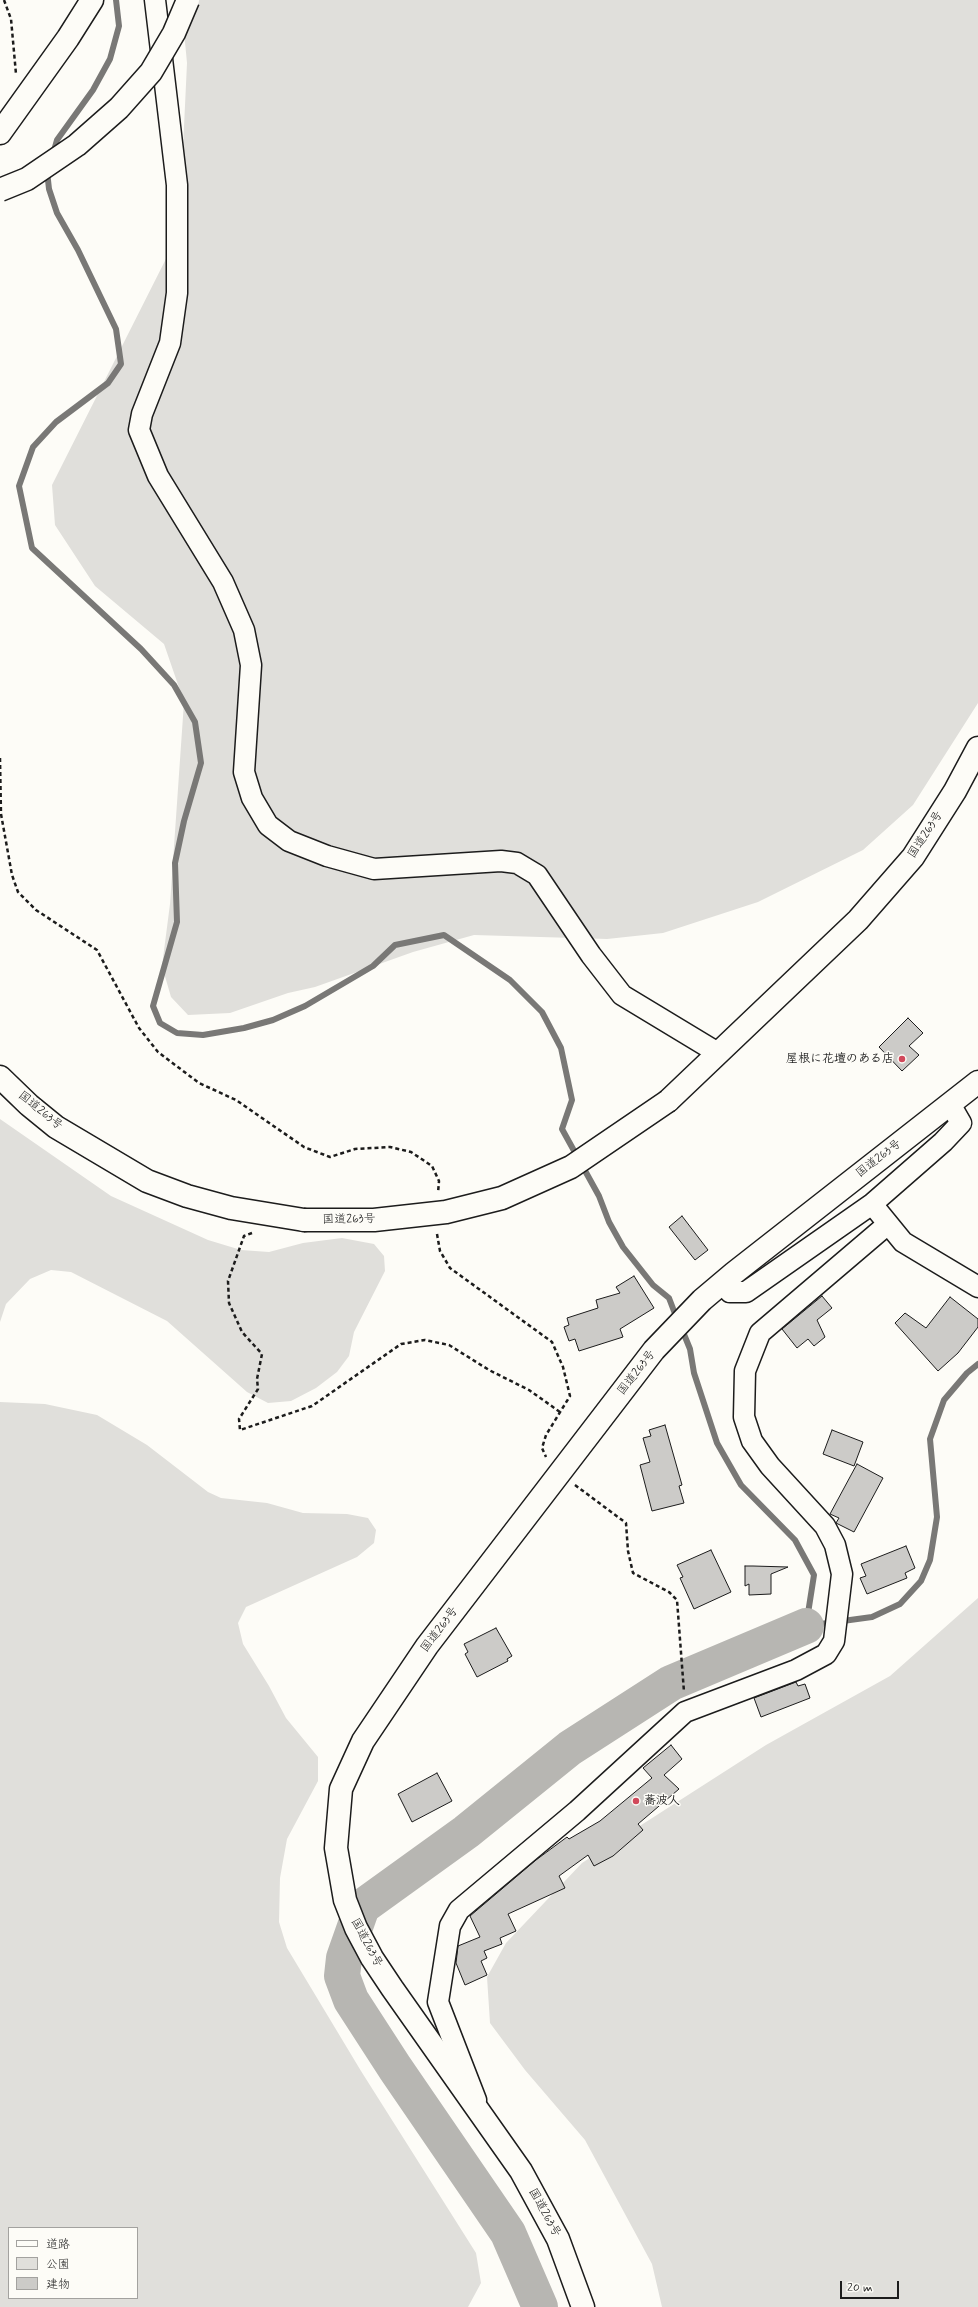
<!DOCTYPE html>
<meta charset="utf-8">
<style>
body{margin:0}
#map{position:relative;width:978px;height:2307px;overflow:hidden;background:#fdfcf7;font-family:Mynerve,"Klee One",sans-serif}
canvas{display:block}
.legend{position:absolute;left:8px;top:2227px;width:130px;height:72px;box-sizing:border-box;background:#fdfcf7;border:1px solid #a3a29f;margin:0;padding:5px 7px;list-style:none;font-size:12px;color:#1c1c1c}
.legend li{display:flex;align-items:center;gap:8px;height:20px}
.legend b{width:20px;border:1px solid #a3a29f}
.scale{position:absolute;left:840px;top:2281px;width:59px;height:18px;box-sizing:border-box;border:2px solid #1c1c1c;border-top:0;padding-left:5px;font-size:12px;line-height:14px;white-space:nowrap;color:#1c1c1c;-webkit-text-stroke:3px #fdfcf7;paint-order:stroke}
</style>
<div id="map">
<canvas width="978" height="2307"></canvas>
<ul class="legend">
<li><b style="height:5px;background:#fdfcf7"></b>道路</li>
<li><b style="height:11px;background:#e0dfdb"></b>公園</li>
<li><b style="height:11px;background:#cccbc8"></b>建物</li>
</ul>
<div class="scale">20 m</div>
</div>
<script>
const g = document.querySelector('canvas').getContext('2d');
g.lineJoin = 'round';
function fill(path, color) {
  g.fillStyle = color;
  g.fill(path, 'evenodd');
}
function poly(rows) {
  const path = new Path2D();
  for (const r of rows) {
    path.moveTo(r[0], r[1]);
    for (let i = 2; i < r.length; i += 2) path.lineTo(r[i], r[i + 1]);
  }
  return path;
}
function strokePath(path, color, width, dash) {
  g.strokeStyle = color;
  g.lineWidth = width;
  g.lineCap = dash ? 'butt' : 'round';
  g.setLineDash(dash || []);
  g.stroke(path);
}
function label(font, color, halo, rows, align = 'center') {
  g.font = font + ' Mynerve,"Klee One",sans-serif';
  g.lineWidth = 3;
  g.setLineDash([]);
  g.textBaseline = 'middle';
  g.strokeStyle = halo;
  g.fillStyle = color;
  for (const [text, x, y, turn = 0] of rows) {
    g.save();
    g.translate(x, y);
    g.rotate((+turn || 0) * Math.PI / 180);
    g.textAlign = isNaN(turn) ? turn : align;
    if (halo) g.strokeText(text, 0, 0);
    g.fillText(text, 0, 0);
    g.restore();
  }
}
fill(poly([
 [181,0,978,0,978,703,913,805,863,850,758,902,663,933,607,939,474,935,413,952,315,987,288,993,230,1013,188,1015,171,997,162,966,170,904,184,702,164,644,95,586,55,525,52,485,179,233,187,63],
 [0,1119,111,1196,208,1240,241,1250,269,1252,303,1243,342,1238,374,1244,384,1256,385,1271,354,1332,349,1356,337,1372,316,1388,291,1401,268,1403,247,1392,167,1321,71,1272,51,1270,30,1279,6,1304,0,1322],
 [0,1402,45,1404,97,1415,147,1445,208,1492,221,1498,267,1503,303,1513,347,1514,368,1518,376,1530,374,1543,357,1557,246,1607,238,1623,243,1644,269,1686,286,1718,318,1757,318,1781,287,1839,280,1878,279,1922,287,1948,361,2071,476,2253,481,2283,468,2307,0,2307],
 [9,2228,137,2228,137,2298,9,2298],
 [978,1598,978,2307,662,2307,652,2264,585,2140,525,2070,490,2023,487,1977,506,1943,582,1863,766,1745,890,1676]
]), '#e0dfdb');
strokePath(poly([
 [53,154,57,140,93,90,110,59,119,26,116,0],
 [47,171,49,189,57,213,78,250,116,329,121,364,108,383,56,422,33,447,19,486,32,548,141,649,174,685,195,722,201,763,184,821,175,863,177,922,153,1006,160,1023,177,1033,203,1035,244,1028,273,1020,305,1006,373,966,395,945,444,935,510,980,542,1012,561,1048,572,1100,562,1129,599,1196,609,1222,623,1247,653,1285,669,1298,677,1319],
 [681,1327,690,1349,694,1373,717,1443,741,1485,795,1540,814,1575,806,1626,872,1617,900,1604,921,1581,930,1560,937,1517,930,1439,944,1400,967,1373,978,1364]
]), '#797876', 6);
strokePath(poly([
 [540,2307,508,2233,395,2068,351,2000,342,1976,344,1958,362,1907,466,1832,570,1748,671,1683,806,1626]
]), '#b7b6b2', 36);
const building = poly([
 [908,1018,923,1033,909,1046,919,1055,902,1071,879,1047,908,1018],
 [682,1216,708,1250,695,1260,669,1227,682,1216],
 [634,1276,654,1308,620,1329,623,1337,579,1351,575,1339,569,1341,564,1327,569,1325,567,1318,598,1308,596,1300,620,1293,616,1287,634,1276],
 [822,1296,832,1308,817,1320,825,1337,814,1346,808,1339,797,1348,782,1329,822,1296],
 [950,1297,978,1319,978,1327,958,1353,938,1371,895,1323,905,1313,926,1328,950,1297],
 [665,1425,682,1485,679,1486,684,1503,652,1511,640,1465,650,1462,643,1438,651,1436,649,1430,665,1425],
 [832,1430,863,1442,854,1466,823,1454,832,1430],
 [857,1464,883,1478,854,1532,836,1523,839,1518,830,1514,857,1464],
 [906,1546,915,1568,905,1573,907,1578,867,1594,860,1578,866,1576,861,1564,906,1546],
 [711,1550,731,1592,694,1609,680,1578,683,1577,677,1565,711,1550],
 [745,1566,753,1566,788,1567,771,1574,771,1594,749,1595,749,1584,745,1586,745,1566],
 [496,1628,512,1656,507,1659,508,1661,477,1677,465,1654,468,1652,464,1644,496,1628],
 [796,1682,798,1686,805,1684,810,1698,761,1717,754,1698,796,1682],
 [671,1745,682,1759,664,1775,679,1789,638,1824,643,1830,613,1856,594,1866,588,1855,559,1876,565,1888,508,1914,516,1931,500,1938,502,1944,484,1951,487,1958,481,1961,487,1975,465,1985,456,1963,458,1946,480,1937,470,1916,536,1860,567,1837,569,1839,600,1821,652,1778,643,1768,671,1745],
 [437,1773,452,1801,412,1822,398,1794,437,1773]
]);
fill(building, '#cccbc8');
strokePath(building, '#1c1c1c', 1);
const minor = poly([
 [155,0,177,185,177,293,170,343,142,414,139,430,158,476,223,582,244,630,251,665,244,772,252,798,268,825,289,841,327,856,374,869,501,861,517,863,537,875,591,955,622,995,718,1053],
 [950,1104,961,1123,943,1142,872,1204,903,1242,978,1287],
 [722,1283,730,1292,746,1292,872,1204],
 [476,2100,438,2002,450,1926,459,1910,577,1811,685,1712,796,1670,826,1654,834,1641,842,1574,835,1545,825,1526,770,1466,752,1441,744,1417,745,1371,760,1333,888,1224]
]);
const highway = poly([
 [0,133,68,38,92,0],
 [0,1077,29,1105,56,1127,147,1181,187,1196,231,1208,304,1220],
 [668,1101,858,920,913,857,955,791,978,748],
 [583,2307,558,2239,521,2171,392,1988,372,1958,356,1928,345,1900,336,1848,341,1789,363,1741,427,1646,654,1350,702,1300,734,1273,978,1082]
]);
strokePath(minor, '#1c1c1c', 23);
strokePath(highway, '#1c1c1c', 25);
strokePath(poly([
 [4,0,11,19,16,74],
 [0,758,1,814,12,875,18,892,36,910,97,950,139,1028,158,1052,199,1083,236,1100,304,1147,330,1157,355,1149,390,1147,411,1152,432,1166,439,1181,438,1193],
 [252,1233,244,1236,228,1281,229,1303,242,1332,262,1354,257,1379,258,1389,239,1419,240,1430,312,1406,401,1344,425,1340,449,1345,489,1370,529,1390,560,1412],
 [437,1234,440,1251,450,1268,552,1342,563,1367,570,1396,546,1435,542,1448,546,1457],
 [575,1485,626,1523,628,1551,633,1573,669,1592,677,1600,684,1692]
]), '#1c1c1c', 2.5, [4, 3]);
strokePath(minor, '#fdfcf7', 20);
strokePath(highway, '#fdfcf7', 22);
const highwayBridge = poly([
 [0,190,27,179,77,145,119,108,151,72,174,33,188,0],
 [304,1220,374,1220,446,1212,502,1198,571,1167,668,1101]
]);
strokePath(highwayBridge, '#1c1c1c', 25, []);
strokePath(highwayBridge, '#fdfcf7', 22);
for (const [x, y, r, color] of [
 [902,1059,4,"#d1495b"],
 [636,1801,4,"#d1495b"]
]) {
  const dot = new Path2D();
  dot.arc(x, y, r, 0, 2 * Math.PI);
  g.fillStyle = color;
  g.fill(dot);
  strokePath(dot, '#fdfcf7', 1.5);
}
label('12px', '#1c1c1c', '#fdfcf7', [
 ["国道263号",926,835,-57],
 ["国道263号",40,1111,39],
 ["国道263号",879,1159,-38],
 ["国道263号",349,1220,-1],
 ["国道263号",637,1373,-52],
 ["国道263号",440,1630,-53],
 ["国道263号",366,1943,62],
 ["国道263号",544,2213,61]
]);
label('bold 12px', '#1c1c1c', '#fdfcf7', [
 ["屋根に花壇のある店",894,1059],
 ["蕎波人",644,1801,"left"]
], 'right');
</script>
